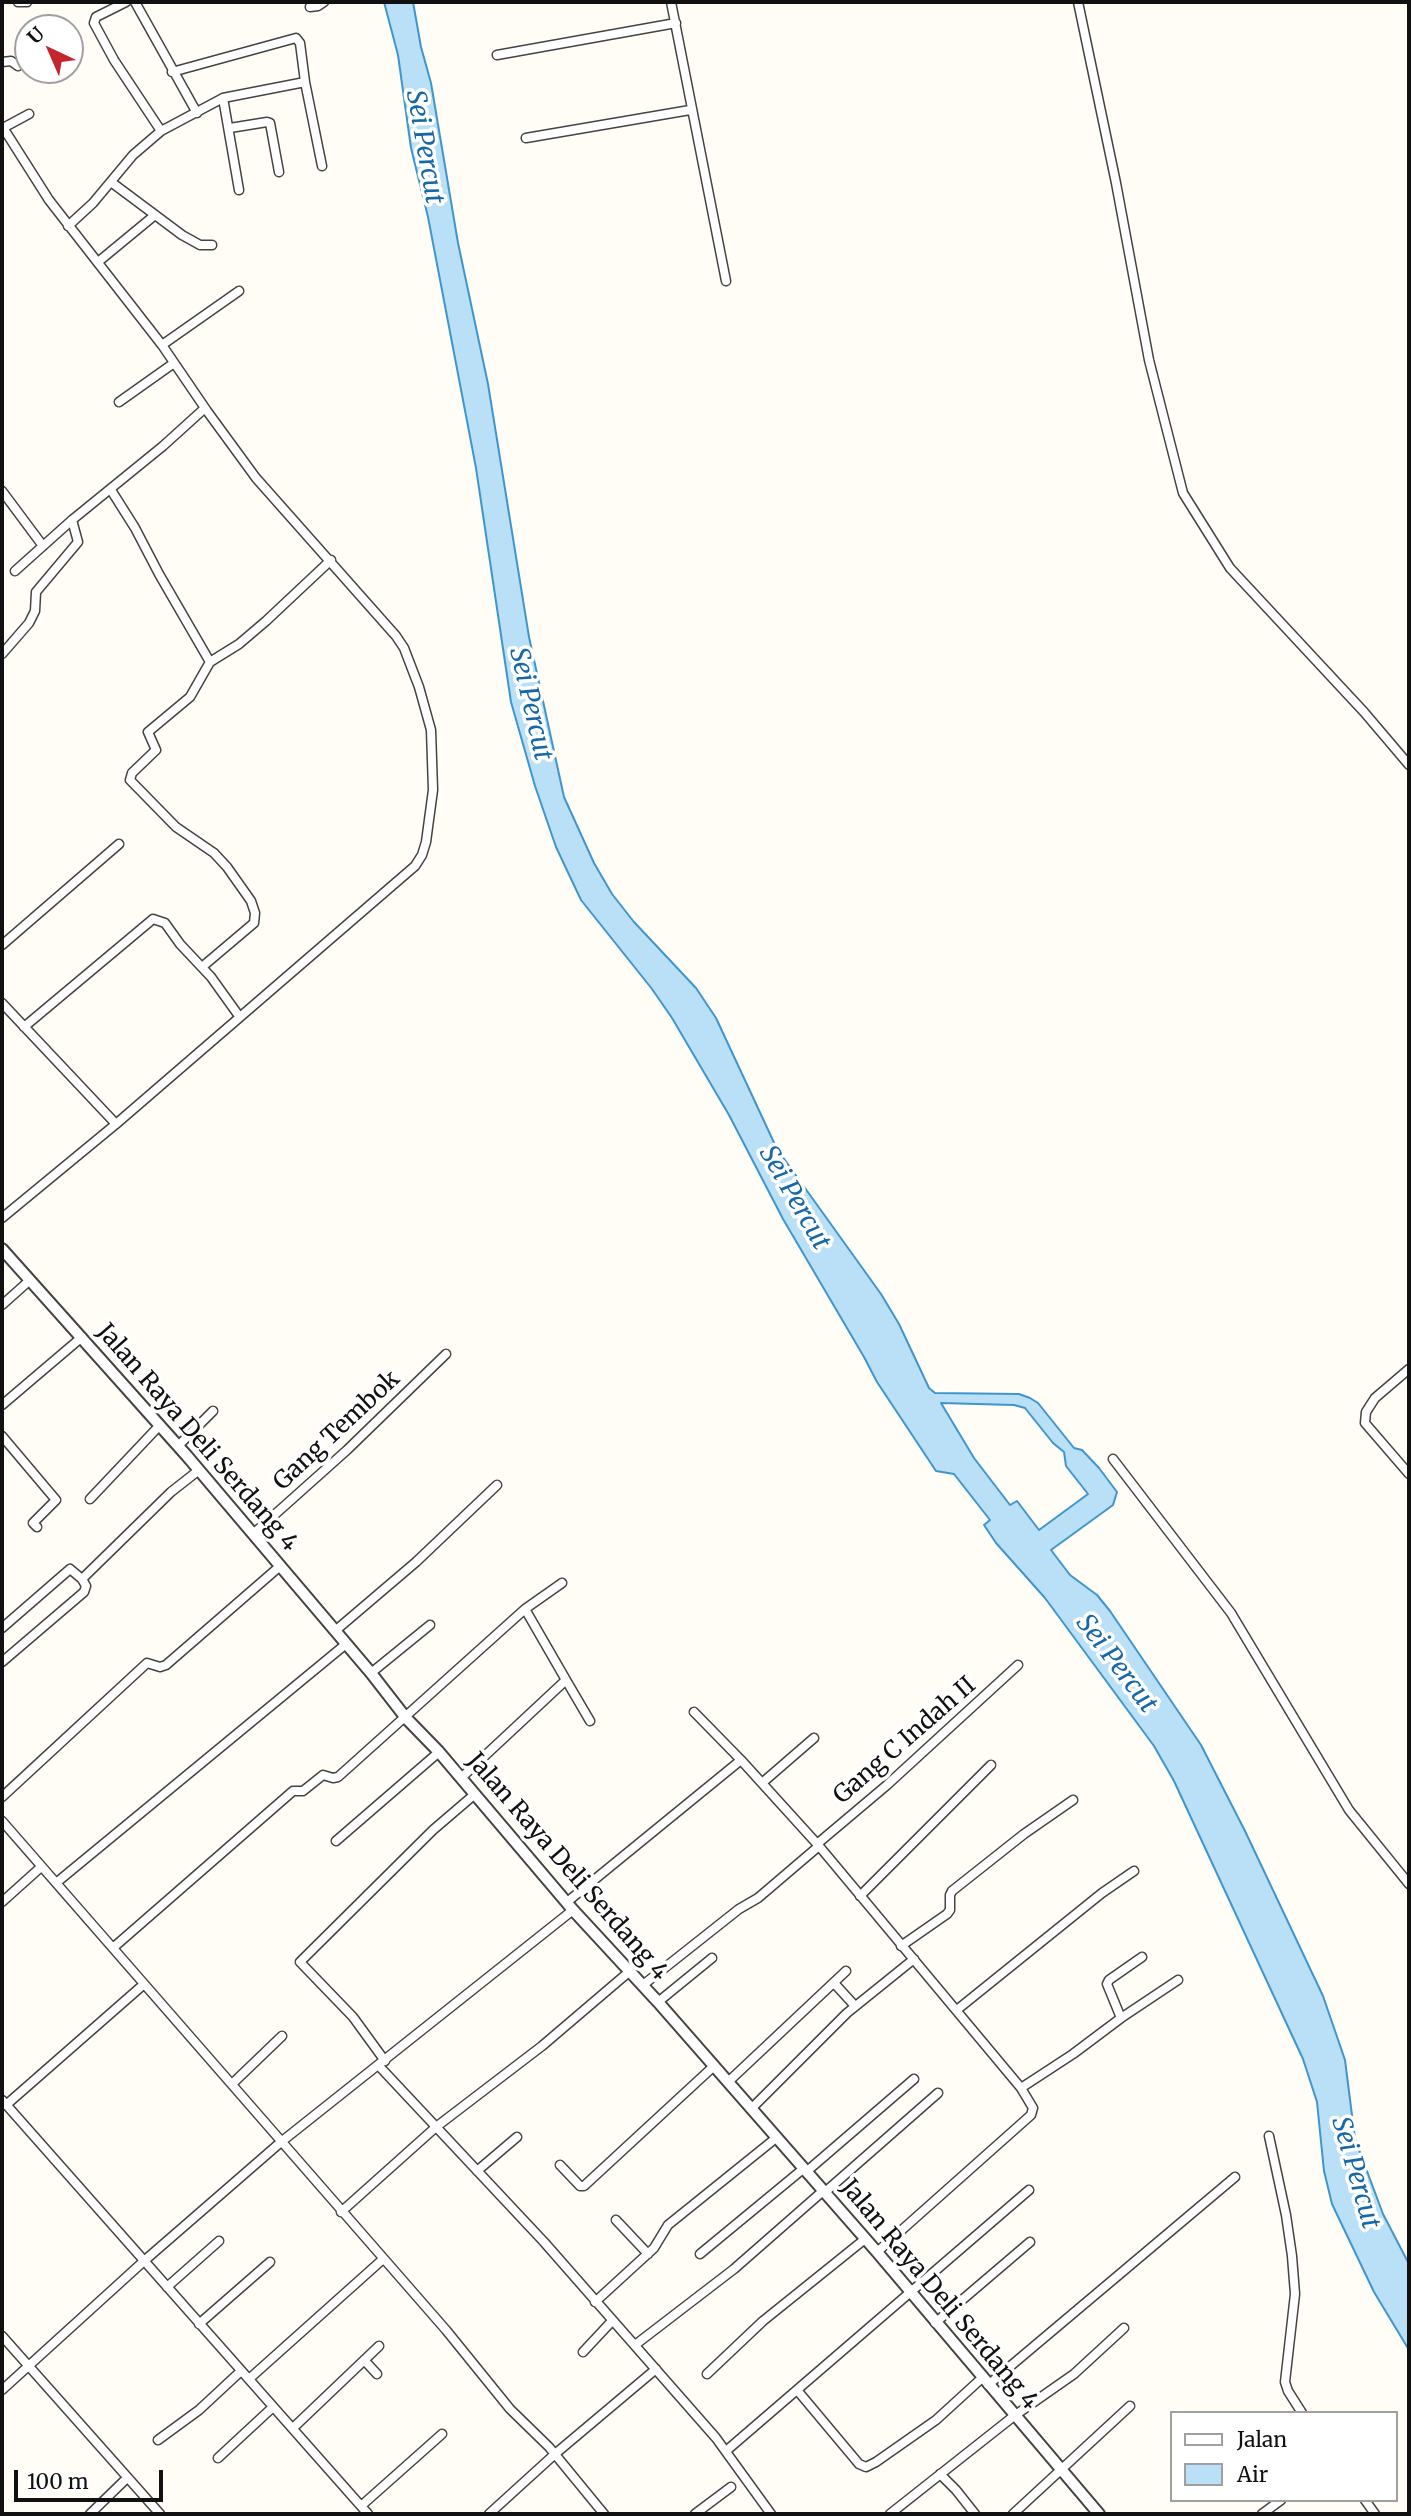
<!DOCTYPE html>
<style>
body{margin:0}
#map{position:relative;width:1411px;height:2516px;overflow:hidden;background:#fffdf5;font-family:Merriweather,serif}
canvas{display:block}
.frame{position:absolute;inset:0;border:4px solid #111;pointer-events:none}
.legend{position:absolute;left:1170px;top:2411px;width:228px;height:91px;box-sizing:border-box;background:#fff;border:2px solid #a0a0a0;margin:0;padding:9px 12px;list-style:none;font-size:21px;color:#111}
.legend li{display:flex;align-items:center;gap:14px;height:35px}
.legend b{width:35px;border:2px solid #a0a0a0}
.north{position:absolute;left:14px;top:14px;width:70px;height:70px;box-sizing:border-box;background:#fff;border:2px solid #a0a0a0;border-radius:50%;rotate:316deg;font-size:19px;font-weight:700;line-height:28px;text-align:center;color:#111}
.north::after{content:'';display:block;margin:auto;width:24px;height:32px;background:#c4262e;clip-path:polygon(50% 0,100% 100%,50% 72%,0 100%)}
.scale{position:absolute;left:14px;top:2470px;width:149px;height:32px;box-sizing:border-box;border:4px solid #111;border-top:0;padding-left:9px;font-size:21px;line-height:24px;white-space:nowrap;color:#111;-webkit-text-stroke:5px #fff;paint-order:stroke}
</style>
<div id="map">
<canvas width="1411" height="2516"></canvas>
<div class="frame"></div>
<ul class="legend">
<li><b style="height:9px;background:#fff"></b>Jalan</li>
<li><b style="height:19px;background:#b9e0f7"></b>Air</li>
</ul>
<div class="north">U</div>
<div class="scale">100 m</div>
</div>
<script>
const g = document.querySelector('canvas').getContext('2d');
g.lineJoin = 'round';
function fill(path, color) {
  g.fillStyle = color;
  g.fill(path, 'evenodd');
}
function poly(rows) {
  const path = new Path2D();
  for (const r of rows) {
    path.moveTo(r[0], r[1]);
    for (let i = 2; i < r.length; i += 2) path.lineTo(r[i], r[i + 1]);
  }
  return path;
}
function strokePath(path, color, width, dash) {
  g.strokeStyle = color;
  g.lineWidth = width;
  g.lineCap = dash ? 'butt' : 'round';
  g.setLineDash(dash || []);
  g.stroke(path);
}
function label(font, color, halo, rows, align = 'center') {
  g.font = font + ' Merriweather,serif';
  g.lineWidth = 7;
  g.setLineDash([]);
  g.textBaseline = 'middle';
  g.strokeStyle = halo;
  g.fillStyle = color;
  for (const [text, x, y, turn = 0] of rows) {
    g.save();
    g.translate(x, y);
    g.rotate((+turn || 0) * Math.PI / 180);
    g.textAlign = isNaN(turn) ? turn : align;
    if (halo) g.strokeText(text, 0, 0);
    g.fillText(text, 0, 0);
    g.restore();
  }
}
const water = poly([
 [384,2,413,2,421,47,431,83,458,243,488,384,529,637,564,797,594,863,612,894,634,922,696,988,716,1018,777,1149,881,1294,899,1324,929,1388,935,1393,1019,1394,1030,1398,1038,1403,1074,1448,1082,1450,1099,1468,1117,1492,1113,1505,1051,1550,1070,1575,1097,1595,1110,1611,1201,1745,1245,1831,1323,1996,1345,2060,1355,2139,1383,2214,1409,2264,1409,2350,1374,2292,1332,2204,1324,2171,1317,2102,1303,2059,1174,1781,1154,1746,1045,1598,996,1543,984,1525,990,1520,954,1474,936,1471,877,1382,864,1357,783,1219,729,1115,672,1018,652,989,581,900,556,847,535,786,511,702,476,468,428,217,411,148,398,55,384,2],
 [941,1403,1014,1405,1025,1408,1053,1443,1064,1452,1066,1466,1088,1494,1039,1530,1017,1501,1010,1505,974,1458,941,1403]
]);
fill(water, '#b9e0f7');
strokePath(water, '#3f96cf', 2);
const minor = poly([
 [18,2,27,2],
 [135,2,197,113],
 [671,2,726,281],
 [1078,2,1116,183,1149,360,1183,493,1230,568,1364,712,1409,765],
 [310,7,318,6,324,2],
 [497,55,676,23],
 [2,62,11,61,18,66],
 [305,82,322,166],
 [223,98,239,190],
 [2,126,49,200,162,345,207,411,256,478,396,636,404,648,419,687,431,730,433,790,426,842,422,855,415,866,116,1124,2,1218],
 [3,128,29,114],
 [230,128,267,122,270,123,279,172],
 [161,131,223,98,305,82,300,43,296,38,172,72],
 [526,138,690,110],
 [111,182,182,235,200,245,212,245],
 [68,226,93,203,133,155,161,131,114,60,94,23,96,17,126,2],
 [98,262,155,215],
 [162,345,239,291],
 [119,402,174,363],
 [111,490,135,528,159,574,210,662,239,644,266,621,331,560],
 [2,491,43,546],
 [15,571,72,520,163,446,205,408],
 [2,654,29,623,35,611,36,592,78,542,72,520],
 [2,945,119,844],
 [202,967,254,923,255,913,251,901,227,867,214,853,176,827,130,780,132,773,156,750,148,732,190,697,210,662],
 [2,1003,116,1124],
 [24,1027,153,919,165,923,180,944,211,977,239,1016],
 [2,1305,30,1280],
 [1409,1369,1375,1398,1366,1412,1365,1423,1409,1474],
 [2,1405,82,1337],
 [2,1436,56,1500,33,1523,37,1527],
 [178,1446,213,1411],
 [1113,1459,1231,1613,1349,1810,1409,1884],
 [90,1499,160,1425],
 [253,1534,347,1450,446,1354],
 [2,1628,70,1569,82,1579,171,1492,199,1470],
 [335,1631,416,1562,497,1485],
 [2,1662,84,1592,86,1586,82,1579],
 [371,1673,430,1625],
 [566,1680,590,1721],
 [694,1712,741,1760],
 [461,1778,566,1680,525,1609],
 [762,1783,814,1738],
 [2,1797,147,1663,160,1667,166,1665,279,1567],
 [2,1821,446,2330,510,2409,549,2447,604,2514],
 [336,1841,439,1752],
 [817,1844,887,1785,1018,1665],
 [56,1883,346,1644],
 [860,1896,991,1765],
 [2,1902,41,1867],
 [567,1902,741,1760,819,1846,1021,2088,1073,2054,1121,2018,1178,1980],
 [901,1946,947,1914,950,1910,950,1895,952,1891,1024,1834,1073,1800],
 [114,1947,293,1791,303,1791,323,1775,333,1778,338,1777,525,1609,562,1583],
 [834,1983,855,2006],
 [643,1985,739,1909,758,1898,819,1846],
 [658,2002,712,1958],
 [958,2009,1102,1893,1134,1871],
 [1121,2018,1107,1984,1109,1980,1142,1957],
 [385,2061,353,2017,300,1962,433,1830,475,1794],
 [379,2066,544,2242,716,2438,771,2514],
 [728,2082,846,1971],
 [232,2084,282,2036],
 [2,2100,368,2514],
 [6,2105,143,1985],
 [751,2109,847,2013,914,1959],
 [1269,2136,1286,2215,1292,2256,1295,2294,1285,2382,1288,2391,1302,2413],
 [560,2165,580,2186,584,2186,714,2066],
 [477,2171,517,2137],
 [806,2172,914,2079],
 [824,2193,938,2093],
 [341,2212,436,2127,542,2046,630,1971],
 [616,2220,648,2254],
 [877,2252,1031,2115,1033,2108,1021,2088],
 [700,2254,803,2169],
 [167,2287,219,2241],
 [595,2302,654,2248,668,2225,776,2138],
 [935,2323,1030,2242],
 [199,2324,270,2262],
 [2,2336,160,2514],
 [635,2345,734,2269,823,2191],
 [583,2352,612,2321],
 [364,2360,377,2374],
 [707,2374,763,2321,865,2239],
 [249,2379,382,2260],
 [988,2385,1235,2177],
 [2,2390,144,2261,281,2142,573,1910],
 [797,2390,859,2464,866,2467,876,2462,936,2420,982,2378],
 [293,2428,379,2346],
 [158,2440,199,2410,241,2371],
 [726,2451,1029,2190],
 [218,2458,273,2407],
 [940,2474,956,2490,975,2514],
 [1365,2500,1375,2514],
 [361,2506,442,2434],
 [90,2514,127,2478],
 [489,2514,555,2454,656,2369],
 [695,2514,731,2487],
 [890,2514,1014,2416,1074,2374,1124,2328],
 [1013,2514,1130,2406],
 [1262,2514,1281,2500]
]);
const tertiary = poly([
 [2,1249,187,1456,371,1673,406,1718,439,1752,573,1910,658,2002,877,2252,1099,2514]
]);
strokePath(minor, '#444', 11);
strokePath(tertiary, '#444', 14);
strokePath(minor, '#fff', 8);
strokePath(tertiary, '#fff', 10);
label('24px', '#111', '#fff', [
 ["Gang Tembok",337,1431,-43],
 ["Jalan Raya Deli Serdang 4",197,1438,49],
 ["Gang C Indah II",905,1741,-41],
 ["Jalan Raya Deli Serdang 4",567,1867,49],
 ["Jalan Raya Deli Serdang 4",939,2295,50]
]);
label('italic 26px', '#1768a6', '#fff', [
 ["Sei Percut",424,147,80],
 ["Sei Percut",530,704,77],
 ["Sei Percut",794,1198,60],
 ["Sei Percut",1116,1664,53],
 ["Sei Percut",1355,2173,74]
]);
</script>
